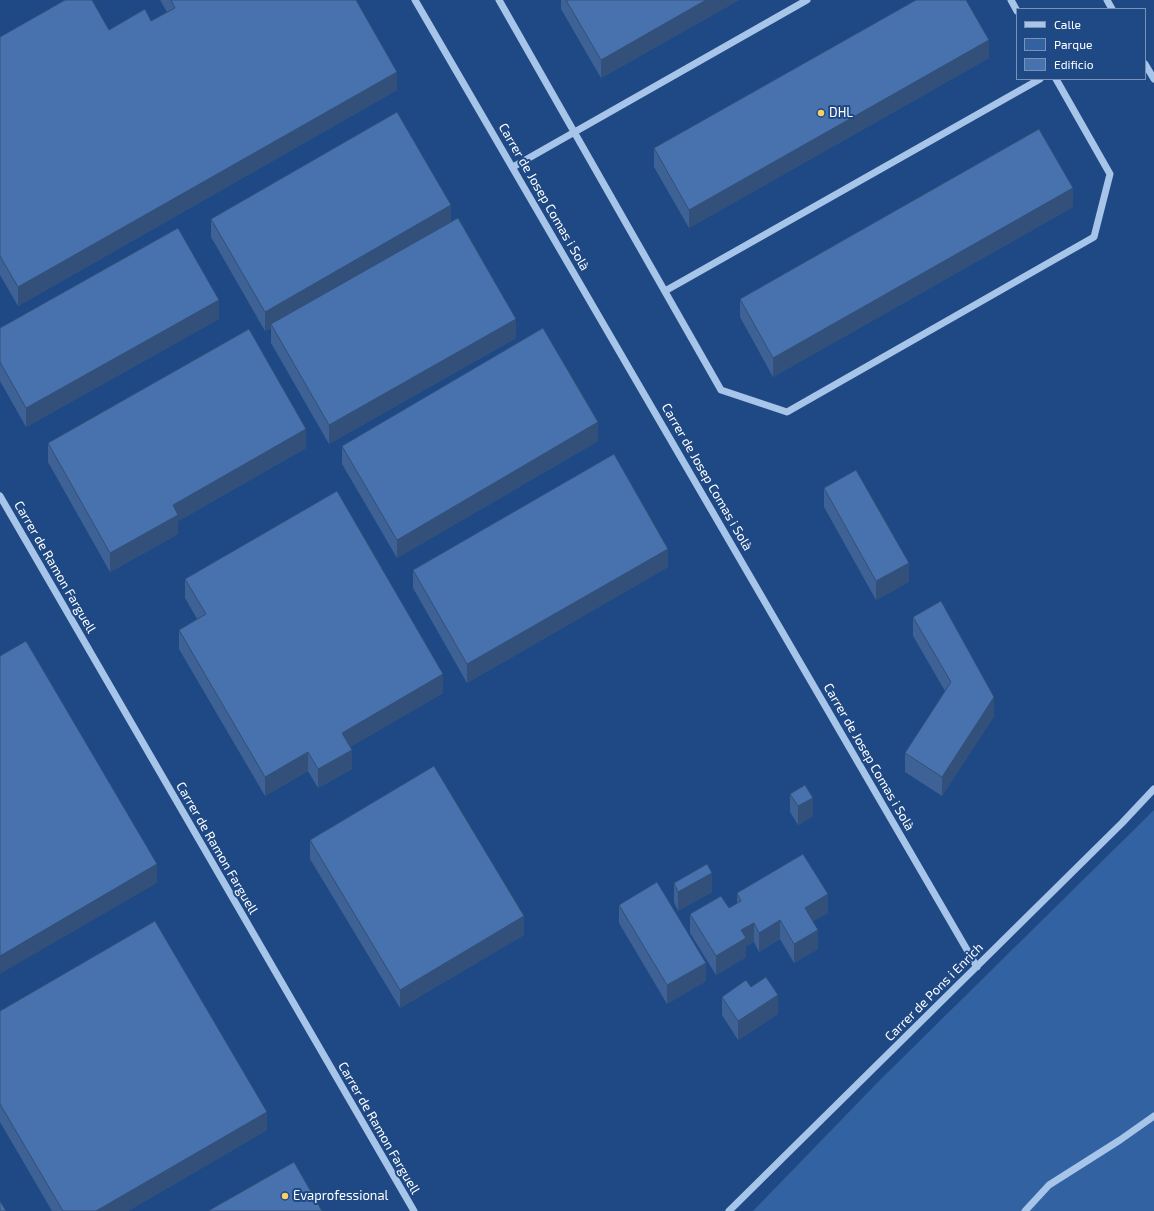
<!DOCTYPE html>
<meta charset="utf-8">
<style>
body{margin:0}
#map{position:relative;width:1154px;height:1211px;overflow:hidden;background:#1f4984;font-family:"Exo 2",sans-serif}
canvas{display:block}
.legend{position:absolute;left:1016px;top:8px;width:130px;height:72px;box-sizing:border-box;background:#1f4984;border:1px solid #7992b5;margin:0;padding:5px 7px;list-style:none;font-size:12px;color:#fff}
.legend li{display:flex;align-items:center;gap:8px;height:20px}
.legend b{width:20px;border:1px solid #7992b5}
</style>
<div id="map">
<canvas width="1154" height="1211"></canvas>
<ul class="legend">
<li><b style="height:5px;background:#a7c4e9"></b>Calle</li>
<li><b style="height:11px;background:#3362a2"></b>Parque</li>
<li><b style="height:11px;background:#4872ad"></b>Edificio</li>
</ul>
</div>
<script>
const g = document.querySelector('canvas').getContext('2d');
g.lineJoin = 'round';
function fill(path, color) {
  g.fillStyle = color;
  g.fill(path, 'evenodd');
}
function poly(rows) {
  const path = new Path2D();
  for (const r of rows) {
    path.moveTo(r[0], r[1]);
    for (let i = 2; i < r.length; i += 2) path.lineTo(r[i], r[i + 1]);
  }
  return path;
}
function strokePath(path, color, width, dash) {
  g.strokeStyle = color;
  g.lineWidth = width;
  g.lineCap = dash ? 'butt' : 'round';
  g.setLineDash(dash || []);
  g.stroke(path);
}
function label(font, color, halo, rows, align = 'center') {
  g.font = font + ' "Exo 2",sans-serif';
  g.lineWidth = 4;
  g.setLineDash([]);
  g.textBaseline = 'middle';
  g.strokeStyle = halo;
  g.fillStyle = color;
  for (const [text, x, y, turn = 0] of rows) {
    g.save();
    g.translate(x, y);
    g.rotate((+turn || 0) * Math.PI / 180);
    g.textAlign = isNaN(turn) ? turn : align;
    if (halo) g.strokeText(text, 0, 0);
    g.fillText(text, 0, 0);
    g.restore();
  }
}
fill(poly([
 [1154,810,1154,1211,753,1211,880,1080]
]), '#3362a2');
strokePath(poly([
 [415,0,977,967],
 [499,0,721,390,787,412,1094,237,1110,174,1056,79],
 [1011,0,1017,11],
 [1107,0,1112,9],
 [1145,64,1154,79],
 [513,167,807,0],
 [665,291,1040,79],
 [0,496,414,1211],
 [729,1211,1122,823,1154,789],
 [1025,1211,1049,1185,1120,1140,1154,1116]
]), '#a7c4e9', 7);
fill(poly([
 [160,0,356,0,397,90,18,306,0,275,0,37,109,30,151,21,167,12],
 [561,0,739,0,601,78,561,9],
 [989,58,689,228,654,167,654,148],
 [1073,207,773,377,740,317,740,299],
 [211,219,451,222,516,338,329,444,271,343,271,328,265,331,211,237],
 [219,319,26,427,0,381,0,328],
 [598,441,397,558,342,464,342,446],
 [48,443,306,448,178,521,178,534,110,572,48,462],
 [824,488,909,582,876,600,824,507],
 [668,567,467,683,413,588,413,570],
 [185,579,443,693,350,747,352,769,318,788,308,771,265,796,179,649,179,630,197,619,185,598],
 [913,617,994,716,942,796,905,772,905,753,945,691,913,636],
 [790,794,813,816,798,825,790,812],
 [310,840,524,935,400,1008,310,859],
 [674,883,712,892,678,911,674,902],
 [737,893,828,913,813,921,818,949,794,963,780,939,759,952,754,942,746,946,746,957,716,975,690,933,690,914,729,908,737,904],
 [619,905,706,981,667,1004,619,923],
 [751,987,778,1014,738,1040,722,1015,722,997],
 [0,1011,267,1130,128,1211,52,1211,0,1122]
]), '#3e6295');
fill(poly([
 [706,0,739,0,601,78,601,60],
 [989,40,989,58,689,228,689,210],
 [397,72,397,90,18,306,18,287],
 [1073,188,1073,207,773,377,773,358],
 [451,205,451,224,271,324,271,328,265,331,265,312],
 [219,300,219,319,26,427,26,408],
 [516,319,516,338,329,444,329,425],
 [598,422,598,441,397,558,397,540],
 [306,429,306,448,178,521,178,534,110,572,110,553,173,505],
 [668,549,668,567,467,683,467,664],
 [909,563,909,582,876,600,876,581],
 [443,674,443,693,342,752,342,733],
 [994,697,994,716,942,796,942,777],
 [352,750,352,769,318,788,318,769],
 [308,752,308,771,265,796,265,777],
 [813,798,813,816,798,825,798,806],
 [157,864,157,883,0,974,0,956],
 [712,873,712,892,678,911,678,892],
 [828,894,828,913,805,926,805,908],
 [524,916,524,935,400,1008,400,990],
 [780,920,780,939,759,952,759,933],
 [754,923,754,942,746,946,746,957,716,975,716,956,741,930],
 [818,930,818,949,794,963,794,944],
 [706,963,706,981,667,1004,667,985],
 [778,995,778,1014,738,1040,738,1021],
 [267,1112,267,1130,128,1211,96,1211]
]), '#325079');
const building = poly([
 [65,0,92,0,109,30,145,9,151,21,175,8,171,0,356,0,397,72,18,287,0,256,0,37,65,0],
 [566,0,706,0,601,60,566,0],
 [916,0,966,0,989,40,689,210,654,148,916,0],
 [397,112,451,205,265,312,211,219,397,112],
 [1039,129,1073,188,773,358,740,299,1039,129],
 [458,218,516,319,329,425,271,324,458,218],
 [178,228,219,300,26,408,0,362,0,328,178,228],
 [543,328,598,422,397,540,342,446,543,328],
 [249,329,306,429,173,505,178,515,110,553,48,443,249,329],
 [614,454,668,549,467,664,413,570,614,454],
 [856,470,909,563,876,581,824,488,856,470],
 [337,491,443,674,342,733,352,750,318,769,308,752,265,777,179,630,206,614,185,579,337,491],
 [941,601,994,697,942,777,905,753,951,682,913,617,941,601],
 [26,641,157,864,0,956,0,656,26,641],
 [434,766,524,916,400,990,310,840,434,766],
 [805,785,813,798,798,806,790,794,805,785],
 [803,854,828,894,805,908,818,930,794,944,780,920,759,933,754,923,741,930,746,938,716,956,690,914,721,896,729,908,741,901,737,893,803,854],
 [707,864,712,873,678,892,674,883,707,864],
 [657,882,706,963,667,985,619,905,657,882],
 [155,921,267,1112,96,1211,63,1211,0,1104,0,1011,155,921],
 [766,977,778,995,738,1021,722,997,746,980,751,987,766,977],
 [294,1162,322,1211,208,1211,294,1162],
 [0,1201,6,1211,0,1211,0,1201]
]);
fill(building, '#4872ad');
strokePath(building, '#325079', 1);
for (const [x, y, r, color] of [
 [821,113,4,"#f7d168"],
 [285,1196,4,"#f7d168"]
]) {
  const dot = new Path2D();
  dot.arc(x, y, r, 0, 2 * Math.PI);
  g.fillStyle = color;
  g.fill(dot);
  strokePath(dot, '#1f4984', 1.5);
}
label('13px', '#fff', '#1f4984', [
 ["DHL",829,113],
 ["Evaprofessional",293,1196]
], 'left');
label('13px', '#fff', '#1f4984', [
 ["Carrer de Josep Comas i Solà",544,197,60],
 ["Carrer de Josep Comas i Solà",707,477,60],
 ["Carrer de Ramon Farguell",55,567,60],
 ["Carrer de Josep Comas i Solà",869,757,60],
 ["Carrer de Ramon Farguell",217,848,60],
 ["Carrer de Pons i Enrich",934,992,-45],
 ["Carrer de Ramon Farguell",379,1128,60]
]);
</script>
